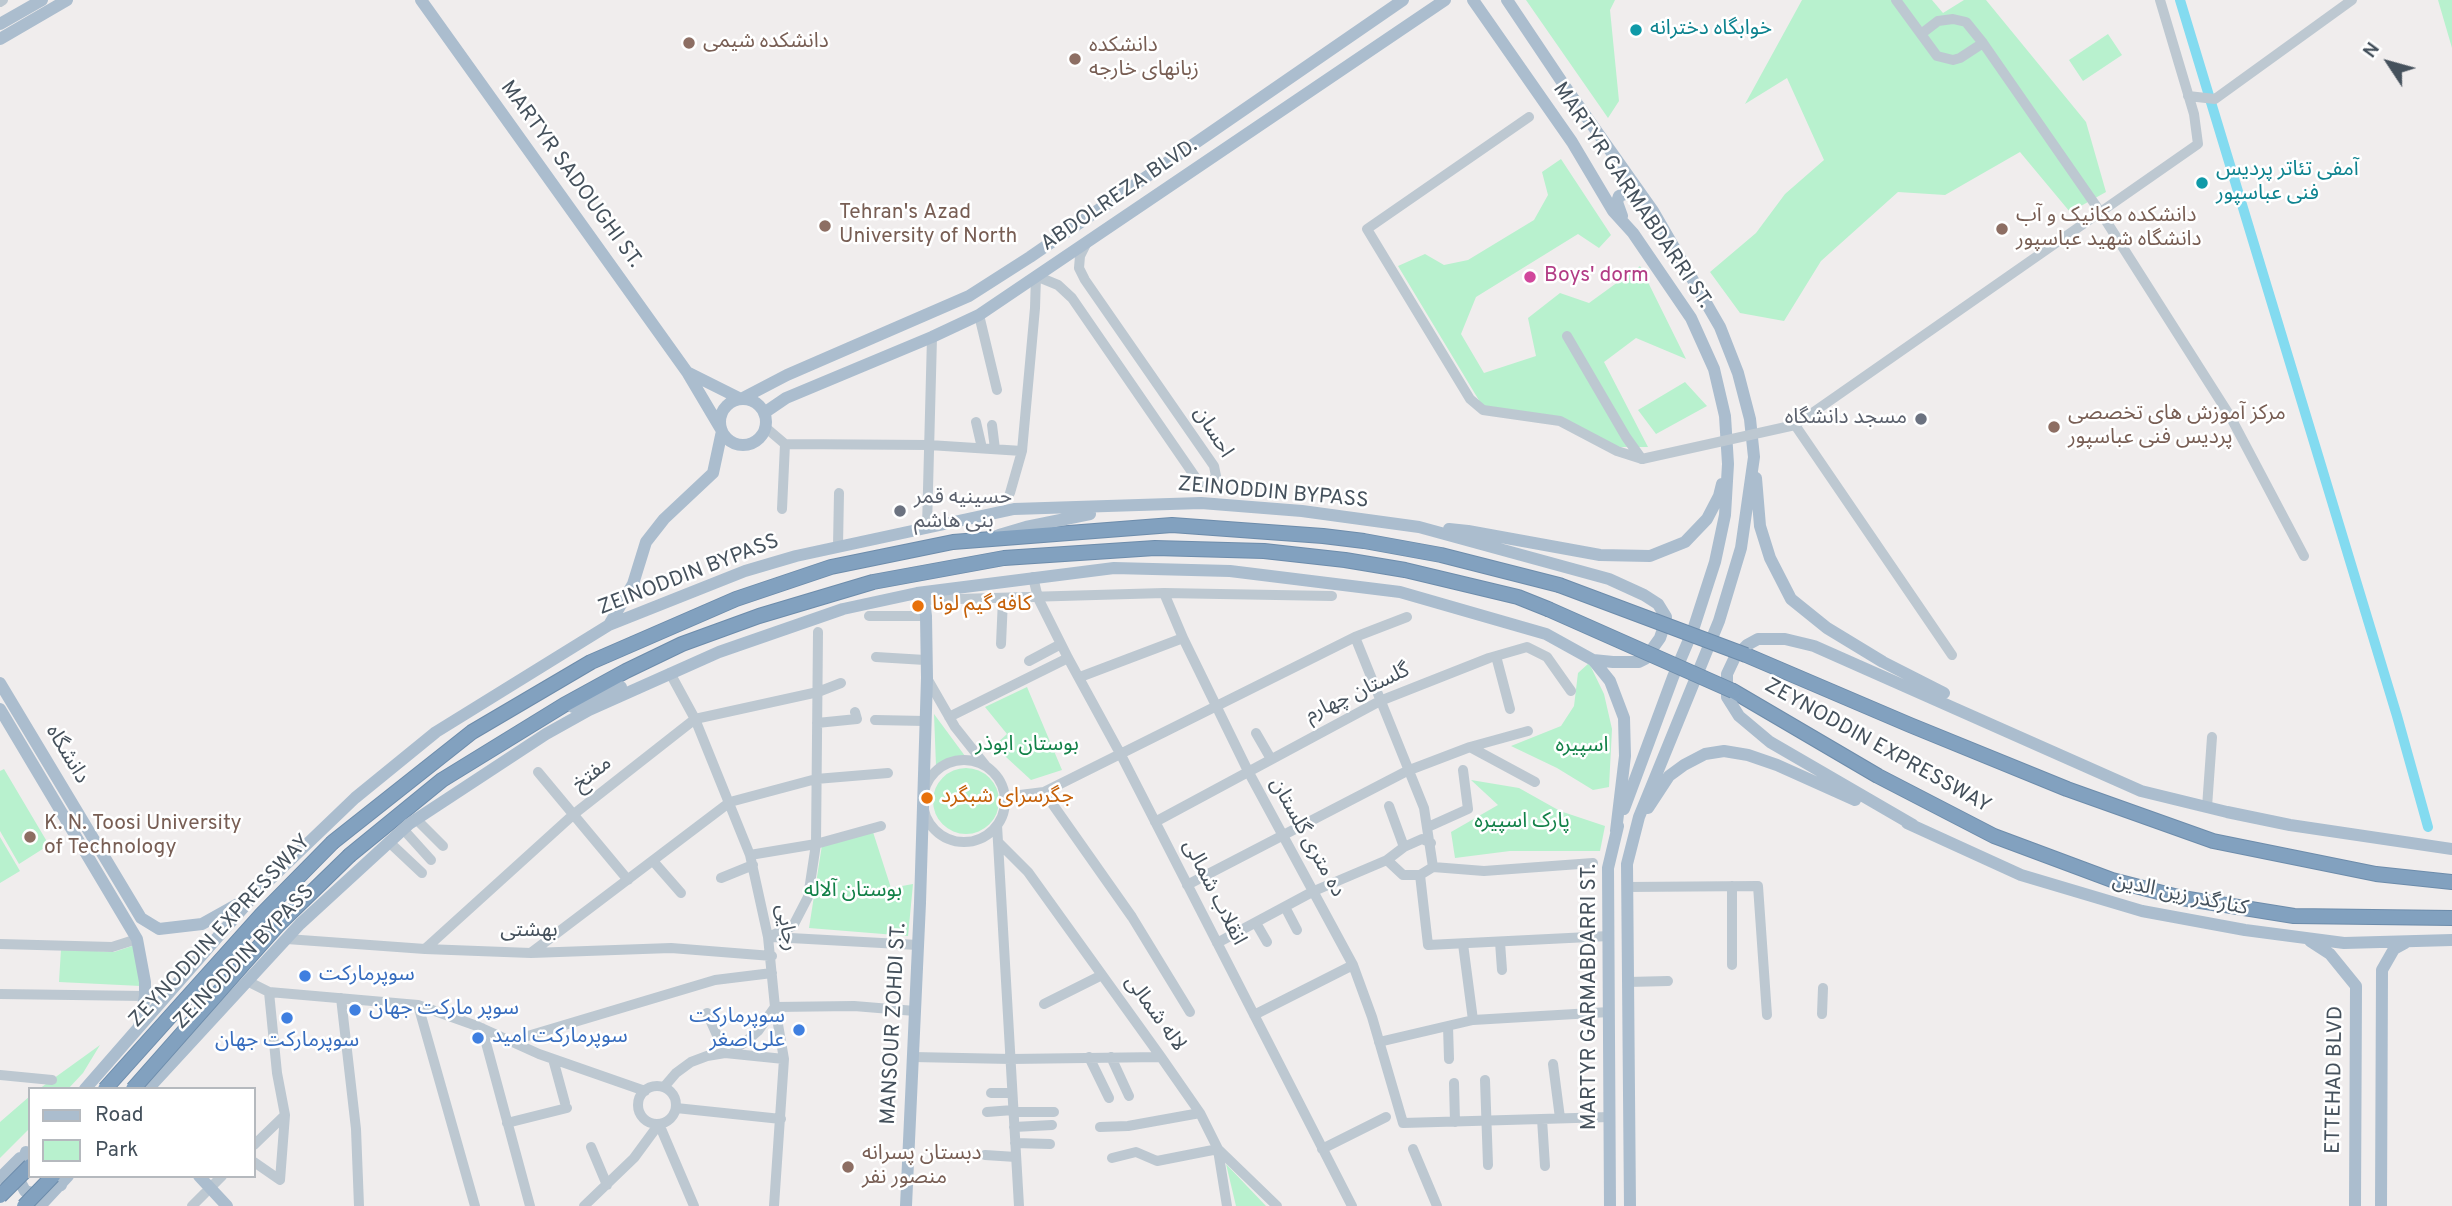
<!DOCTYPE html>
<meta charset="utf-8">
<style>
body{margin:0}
#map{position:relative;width:2452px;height:1206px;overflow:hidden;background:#f0eded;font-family:Overpass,sans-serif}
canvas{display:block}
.legend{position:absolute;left:28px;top:1087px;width:228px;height:91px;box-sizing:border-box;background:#fff;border:2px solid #b5b9be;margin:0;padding:9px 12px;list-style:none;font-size:21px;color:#45515c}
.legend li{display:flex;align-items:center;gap:14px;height:35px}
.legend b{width:35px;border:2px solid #b5b9be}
.north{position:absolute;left:2354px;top:28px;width:70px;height:70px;-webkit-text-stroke:5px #fff;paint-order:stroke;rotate:306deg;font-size:19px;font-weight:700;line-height:28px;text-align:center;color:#45515c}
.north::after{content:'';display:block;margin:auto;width:24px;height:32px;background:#45515c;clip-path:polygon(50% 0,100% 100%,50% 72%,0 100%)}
</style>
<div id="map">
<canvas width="2452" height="1206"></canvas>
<ul class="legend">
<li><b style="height:9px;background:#abbdce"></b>Road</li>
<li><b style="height:19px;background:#b8f1ce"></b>Park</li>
</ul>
<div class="north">N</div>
</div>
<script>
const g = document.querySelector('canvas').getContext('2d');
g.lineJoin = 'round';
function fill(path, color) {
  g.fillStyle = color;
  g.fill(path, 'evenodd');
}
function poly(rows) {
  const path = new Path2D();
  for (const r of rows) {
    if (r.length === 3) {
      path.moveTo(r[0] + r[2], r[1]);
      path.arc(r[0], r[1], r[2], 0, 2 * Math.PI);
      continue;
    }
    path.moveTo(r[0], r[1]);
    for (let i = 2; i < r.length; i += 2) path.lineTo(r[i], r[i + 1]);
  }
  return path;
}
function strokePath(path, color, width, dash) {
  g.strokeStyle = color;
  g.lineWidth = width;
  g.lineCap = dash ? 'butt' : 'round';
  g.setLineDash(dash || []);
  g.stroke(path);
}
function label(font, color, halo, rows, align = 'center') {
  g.font = font + ' Overpass,"Noto Sans Arabic",sans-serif';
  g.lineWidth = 5;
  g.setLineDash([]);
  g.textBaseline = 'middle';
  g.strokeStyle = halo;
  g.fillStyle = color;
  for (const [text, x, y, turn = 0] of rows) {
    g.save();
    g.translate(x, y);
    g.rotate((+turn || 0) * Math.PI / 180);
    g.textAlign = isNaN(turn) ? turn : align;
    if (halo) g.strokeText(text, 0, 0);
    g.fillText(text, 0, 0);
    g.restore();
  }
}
fill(poly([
 [1526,0,1615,0,1610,10,1619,101,1608,118],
 [1802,0,1932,0,1943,13,1964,0,1986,0,2086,122,2106,192,2070,212,2020,152,1945,195,1898,192,1821,261,1784,321,1740,313,1710,272,1756,233,1785,194,1824,160,1787,78,1745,104],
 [2438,0,2452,0,2452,48],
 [2108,34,2122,55,2083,81,2069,60],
 [1561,159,1611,235,1599,248,1578,234,1476,297,1461,334,1484,373,1536,356,1528,318,1560,293,1589,303,1640,266,1686,359,1636,338,1604,362,1648,447,1608,447,1560,421,1483,407,1398,266,1425,254,1444,265,1468,260,1534,220,1548,195,1542,172],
 [1685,382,1707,406,1656,434,1638,410],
 [1589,663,1604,694,1612,729,1609,787,1593,790,1557,768,1511,746,1561,726,1574,706,1578,673],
 [1027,687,1062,770,1031,780,994,746,1007,734,985,707],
 [934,714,965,756,936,766],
 [966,801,33],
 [4,769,49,845,19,864,0,831,0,771],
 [1471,780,1519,788,1560,811,1605,826,1600,851,1510,851,1455,858,1451,832,1498,805],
 [873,832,891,888,913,884,908,936,809,928,822,845],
 [0,837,20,871,0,883],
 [135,945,141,986,59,982,61,949,114,952],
 [100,1045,83,1073,68,1089,39,1089],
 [30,1096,30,1128,0,1158,0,1122],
 [1226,1164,1266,1206,1236,1206]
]), '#b8f1ce');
strokePath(poly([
 [2180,0,2397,716,2428,827]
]), '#83dbf0', 10);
const highway = poly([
 [1746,655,1910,725,2067,789,2213,841,2376,874,2452,882],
 [1733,691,1878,776,1994,836,2112,880,2182,898,2294,916,2452,918],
 [333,842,472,732,591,662,736,599,831,567,953,542,1172,525,1323,536,1364,541,1441,555,1559,585],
 [350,855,442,780,564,705,626,671,682,644,759,616,873,582,1004,558,1155,548,1264,551,1345,560,1405,570,1518,597,1548,609]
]);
strokePath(highway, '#6d8cab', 16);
strokePath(poly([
 [1896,0,1937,56,1953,60,1960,58,1983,43,2101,213,2230,416,2304,556],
 [0,2,3,0],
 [1921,34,1938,21,1953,19,1966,22,1983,43],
 [2188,96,2215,99,2352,0],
 [1529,117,1367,229,1470,399,1483,410,1560,421,1617,451,1642,459],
 [979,315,997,390],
 [1567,336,1626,437,1641,458],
 [976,422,982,448],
 [992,425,995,449],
 [765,427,785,444],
 [785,444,929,445,1022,451],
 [1010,493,1022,451,1035,308,1036,276,1058,285,1072,298,1196,478,1205,483,1211,482,1216,476,1214,466,1085,280,1079,268,1080,256,1086,244],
 [782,509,785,444],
 [927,527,932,337],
 [838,546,839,493],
 [1033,577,1038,598,1068,658,1121,755,1352,1206],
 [1164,593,1183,638,1248,771,1353,965,1372,1017,1403,1123,1610,1117],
 [924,600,1164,593,1332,596],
 [869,616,926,616],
 [1355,637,1424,808,1433,867,1420,875,1403,875,1387,860],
 [1001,644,1003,599],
 [1952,655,1795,425,2198,144,2194,114,2160,0],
 [1496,656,1510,709],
 [876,657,925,660],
 [1029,661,1061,644],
 [670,673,695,719,750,855,768,937,775,1007,784,1059,774,1206],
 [1080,677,1183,638],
 [928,680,955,727,986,766],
 [949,717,1068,658],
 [875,720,925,721],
 [817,723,857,719,855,712],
 [1256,733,1271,759],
 [1470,747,1535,782],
 [964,801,41],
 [538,772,628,880],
 [1044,792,1132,917,1190,1012],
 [1004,797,1044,792,1355,637,1407,617],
 [1389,806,1404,847],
 [2207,807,2212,737],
 [416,819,443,846],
 [1155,822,1380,701,1489,658,1527,647,1547,657,1571,691],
 [997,825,1019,1206],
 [1428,827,1468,809,1463,770],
 [403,829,431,860],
 [389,842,422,873],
 [999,843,1028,872,1161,1057,1200,1113,1218,1149,1277,1206],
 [750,855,816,844,881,826],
 [653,861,681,893],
 [1433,867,1484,871,1593,863],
 [1420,875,1428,945,1609,936],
 [721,878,753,865],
 [1187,885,1407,771,1470,747,1528,731],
 [1627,887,1758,886,1767,1015],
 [1285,907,1297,930],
 [1256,923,1267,942],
 [768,937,793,926,808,897,816,844,818,632],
 [772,937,918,945],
 [287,939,425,949,531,953,671,948,772,956],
 [1500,942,1502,970],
 [1217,943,1314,891,1387,860,1404,847,1422,839,1431,843],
 [0,944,112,947,137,939],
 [1463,944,1473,1020],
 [425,949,574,814,695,719,818,692,841,683],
 [532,952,730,802,816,779,888,773],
 [1732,965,1732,886],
 [247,981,269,992,418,1005,477,1026,539,1054,645,1091],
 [1628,982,1668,981],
 [0,994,145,996],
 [341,998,356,1129,359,1206],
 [1044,1004,1102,975],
 [418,1005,475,1206],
 [707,1013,725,1053,744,1043,758,1031,775,1007,854,1006,915,1011],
 [1822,1014,1823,988],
 [1254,1015,1353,965],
 [1448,1026,1449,1059],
 [482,1028,530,1206],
 [511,1041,715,980,772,973],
 [1379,1042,1473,1020,1609,1012],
 [913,1057,1011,1059,1161,1057],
 [1089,1057,1109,1098],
 [1111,1057,1129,1096],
 [553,1059,565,1103],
 [1553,1064,1560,1118],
 [0,1075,52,1080],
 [1485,1080,1488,1165],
 [1454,1083,1455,1122],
 [657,1105,19],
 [664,1087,676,1073,691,1062,707,1056,725,1053,784,1059],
 [991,1093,1012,1093],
 [676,1108,781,1119],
 [987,1112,1013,1110],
 [1014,1112,1054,1112],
 [1542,1119,1545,1166],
 [507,1123,567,1108],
 [659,1124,694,1206],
 [1014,1127,1052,1125],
 [1100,1127,1128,1126,1200,1113],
 [1015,1143,1050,1144],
 [254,1145,285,1115],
 [591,1147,607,1185],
 [1322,1149,1386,1117],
 [1413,1149,1437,1206],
 [1218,1150,1227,1206],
 [985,1155,1016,1157],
 [1112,1158,1136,1152,1157,1161,1218,1149],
 [254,1162,280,1180,285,1115,277,1073,269,992],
 [210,1188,222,1176],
 [192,1206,205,1193],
 [584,1206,634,1158,659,1124]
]), '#bdc8d1', 10);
strokePath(poly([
 [421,0,687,372,722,431,713,473,664,519,646,542,633,584,609,625],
 [1473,0,1572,142,1613,211,1633,233,1691,318,1714,369,1725,416,1728,464,1725,515,1715,562,1693,630,1673,677,1624,809],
 [1507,0,1566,88,1653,211,1720,327,1738,373,1750,419,1754,457,1741,548,1719,621,1639,817,1627,864,1630,1206],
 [0,24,42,0],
 [0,39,67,0],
 [1622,216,1617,202,1619,196,1631,192,1643,200],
 [687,372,741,399,787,375,969,296,1030,257,1403,0],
 [743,422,23],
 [764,413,786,398,932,337,979,315,1445,0],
 [1756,478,1760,526,1770,558,1791,599,1827,628,1883,662,1944,693],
 [1449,529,1468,531,1600,555,1650,556,1685,542,1707,519,1719,496,1722,484],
 [999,535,1026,527,1090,514],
 [0,683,141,918,159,929,202,924,245,900],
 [573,707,621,687],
 [0,709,137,939,145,982,145,996,139,1027],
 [1648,808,1669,776,1684,765,1705,754,1724,751,1748,755,1777,765,1855,800],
 [1907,823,2021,875,2142,911,2245,930,2344,943,2452,940],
 [1913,825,1770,742,1739,716,1727,697,1727,674,1735,657,1747,645,1758,639,1785,639,1814,646,2141,791,2227,812,2290,825,2452,849],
 [2310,941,2330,954,2356,986,2355,1206],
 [85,1089,257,892,355,798,436,732,609,625,745,571,796,556,1014,509,1201,503,1302,511,1419,527,1609,579,1644,595,1658,604,1666,617,1663,629,1660,638,1645,659,1639,662,1613,662,1593,660],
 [148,1089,300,924,409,824,546,734,589,710,719,652,843,609,917,593,1114,568,1230,571,1400,592,1546,634,1593,660,1610,681,1624,718,1625,756,1616,831],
 [26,1152,17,1176,25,1191,40,1195,61,1185],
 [199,1176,227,1206],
 [0,1178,20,1158],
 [40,1206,68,1176],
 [906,1206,920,903,927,678,926,616,923,593],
 [1610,1206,1608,868,1618,826],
 [2381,1206,2382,970,2394,949,2405,943]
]), '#abbdce', 12);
strokePath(highway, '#82a1bf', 14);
const highwayBridge = poly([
 [1559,585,1746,655],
 [1548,609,1733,691],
 [105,1089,262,914,333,842],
 [133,1089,278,925,350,855],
 [0,1196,30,1166],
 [24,1206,53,1176]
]);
strokePath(highwayBridge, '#6d8cab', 16, []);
strokePath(poly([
 [1642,459,1795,425]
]), '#bdc8d1', 10);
strokePath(highwayBridge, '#82a1bf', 14);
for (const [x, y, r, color] of [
 [1636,30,7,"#0f9aa8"],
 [689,43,7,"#8d6e63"],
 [1075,59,7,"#8d6e63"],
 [2202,183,7,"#0f9aa8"],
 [825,226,7,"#8d6e63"],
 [2002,229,7,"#8d6e63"],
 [1530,277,7,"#d1479c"],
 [1921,419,7,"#6b7280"],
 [2054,427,7,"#8d6e63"],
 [900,511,7,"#6b7280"],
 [918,606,7,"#e8710a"],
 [927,798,7,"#e8710a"],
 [30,837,7,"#8d6e63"],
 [305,976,7,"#3f7fe0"],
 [355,1010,7,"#3f7fe0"],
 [287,1018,7,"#3f7fe0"],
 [799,1030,7,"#3f7fe0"],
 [478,1038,7,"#3f7fe0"],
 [848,1167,7,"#8d6e63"]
]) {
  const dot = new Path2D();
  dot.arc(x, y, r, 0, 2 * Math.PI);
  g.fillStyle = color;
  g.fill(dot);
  strokePath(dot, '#fff', 2.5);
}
label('21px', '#0d838f', '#fff', [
 ["خوابگاه دخترانه",1650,30],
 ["آمفی تئاتر پردیس",2216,171],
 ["فنی عباسپور",2216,195]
], 'left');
label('21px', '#785e54', '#fff', [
 ["دانشکده شیمی",703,43],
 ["دانشکده",1089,47],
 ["زبانهای خارجه",1089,71],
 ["Tehran's Azad",839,214],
 ["University of North",839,238],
 ["دانشکده مکانیک و آب",2016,217],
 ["دانشگاه شهید عباسپور",2016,241],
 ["مرکز آموزش های تخصصی",2068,415],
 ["پردیس فنی عباسپور",2068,439],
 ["K. N. Toosi University",44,825],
 ["of Technology",44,849],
 ["دبستان پسرانه",862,1155],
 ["منصور نفر",862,1179]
], 'left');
label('21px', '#45515c', '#fff', [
 ["MARTYR SADOUGHI ST.",570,175,54],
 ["ABDOLREZA BLVD.",1120,196,-34],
 ["MARTYR GARMABDARRI ST.",1631,196,56],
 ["احسان",1212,433,58],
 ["ZEINODDIN BYPASS",1273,494,5],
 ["ZEINODDIN BYPASS",689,576,-21],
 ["گلستان چهارم",1358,694,-25],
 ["ZEYNODDIN EXPRESSWAY",1877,747,29],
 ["دانشگاه",66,755,59],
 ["مفتخ",593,775,-38],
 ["ده متری گلستان",1306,838,61],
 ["انقلاب شمالی",1213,893,63],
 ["کنارگذر زین الدین",2180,896,12],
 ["رجایی",785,928,80],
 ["ZEYNODDIN EXPRESSWAY",221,932,-47],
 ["بهشتی",529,932],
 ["ZEINODDIN BYPASS",245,958,-46],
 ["MARTYR GARMABDARRI ST.",1591,997,-90],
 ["لاله شمالی",1154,1014,54],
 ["MANSOUR ZOHDI ST.",895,1024,-87],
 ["ETTEHAD BLVD",2336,1080,-89]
]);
label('21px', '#b23c85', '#fff', [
 ["Boys' dorm",1544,277]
], 'left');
label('21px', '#5b616d', '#fff', [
 ["مسجد دانشگاه",1907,419],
 ["حسینیه قمر",914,499,"left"],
 ["بنی هاشم",914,523,"left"]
], 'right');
label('21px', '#c56008', '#fff', [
 ["کافه گیم لونا",932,606],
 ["جگرسرای شبگرد",941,798]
], 'left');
label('21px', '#128148', '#fff', [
 ["بوستان ابوذر",1027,746],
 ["اسپیره",1582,747],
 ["پارک اسپیره",1522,823],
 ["بوستان آلاله",853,892]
]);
label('21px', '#366cbe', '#fff', [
 ["سوپرمارکت",319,976],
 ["سوپر مارکت جهان",369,1010],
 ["سوپرمارکت",785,1018,"right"],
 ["علی‌اصغر",785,1042,"right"],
 ["سوپرمارکت امید",492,1038],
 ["سوپرمارکت جهان",287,1042,"center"]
], 'left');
</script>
